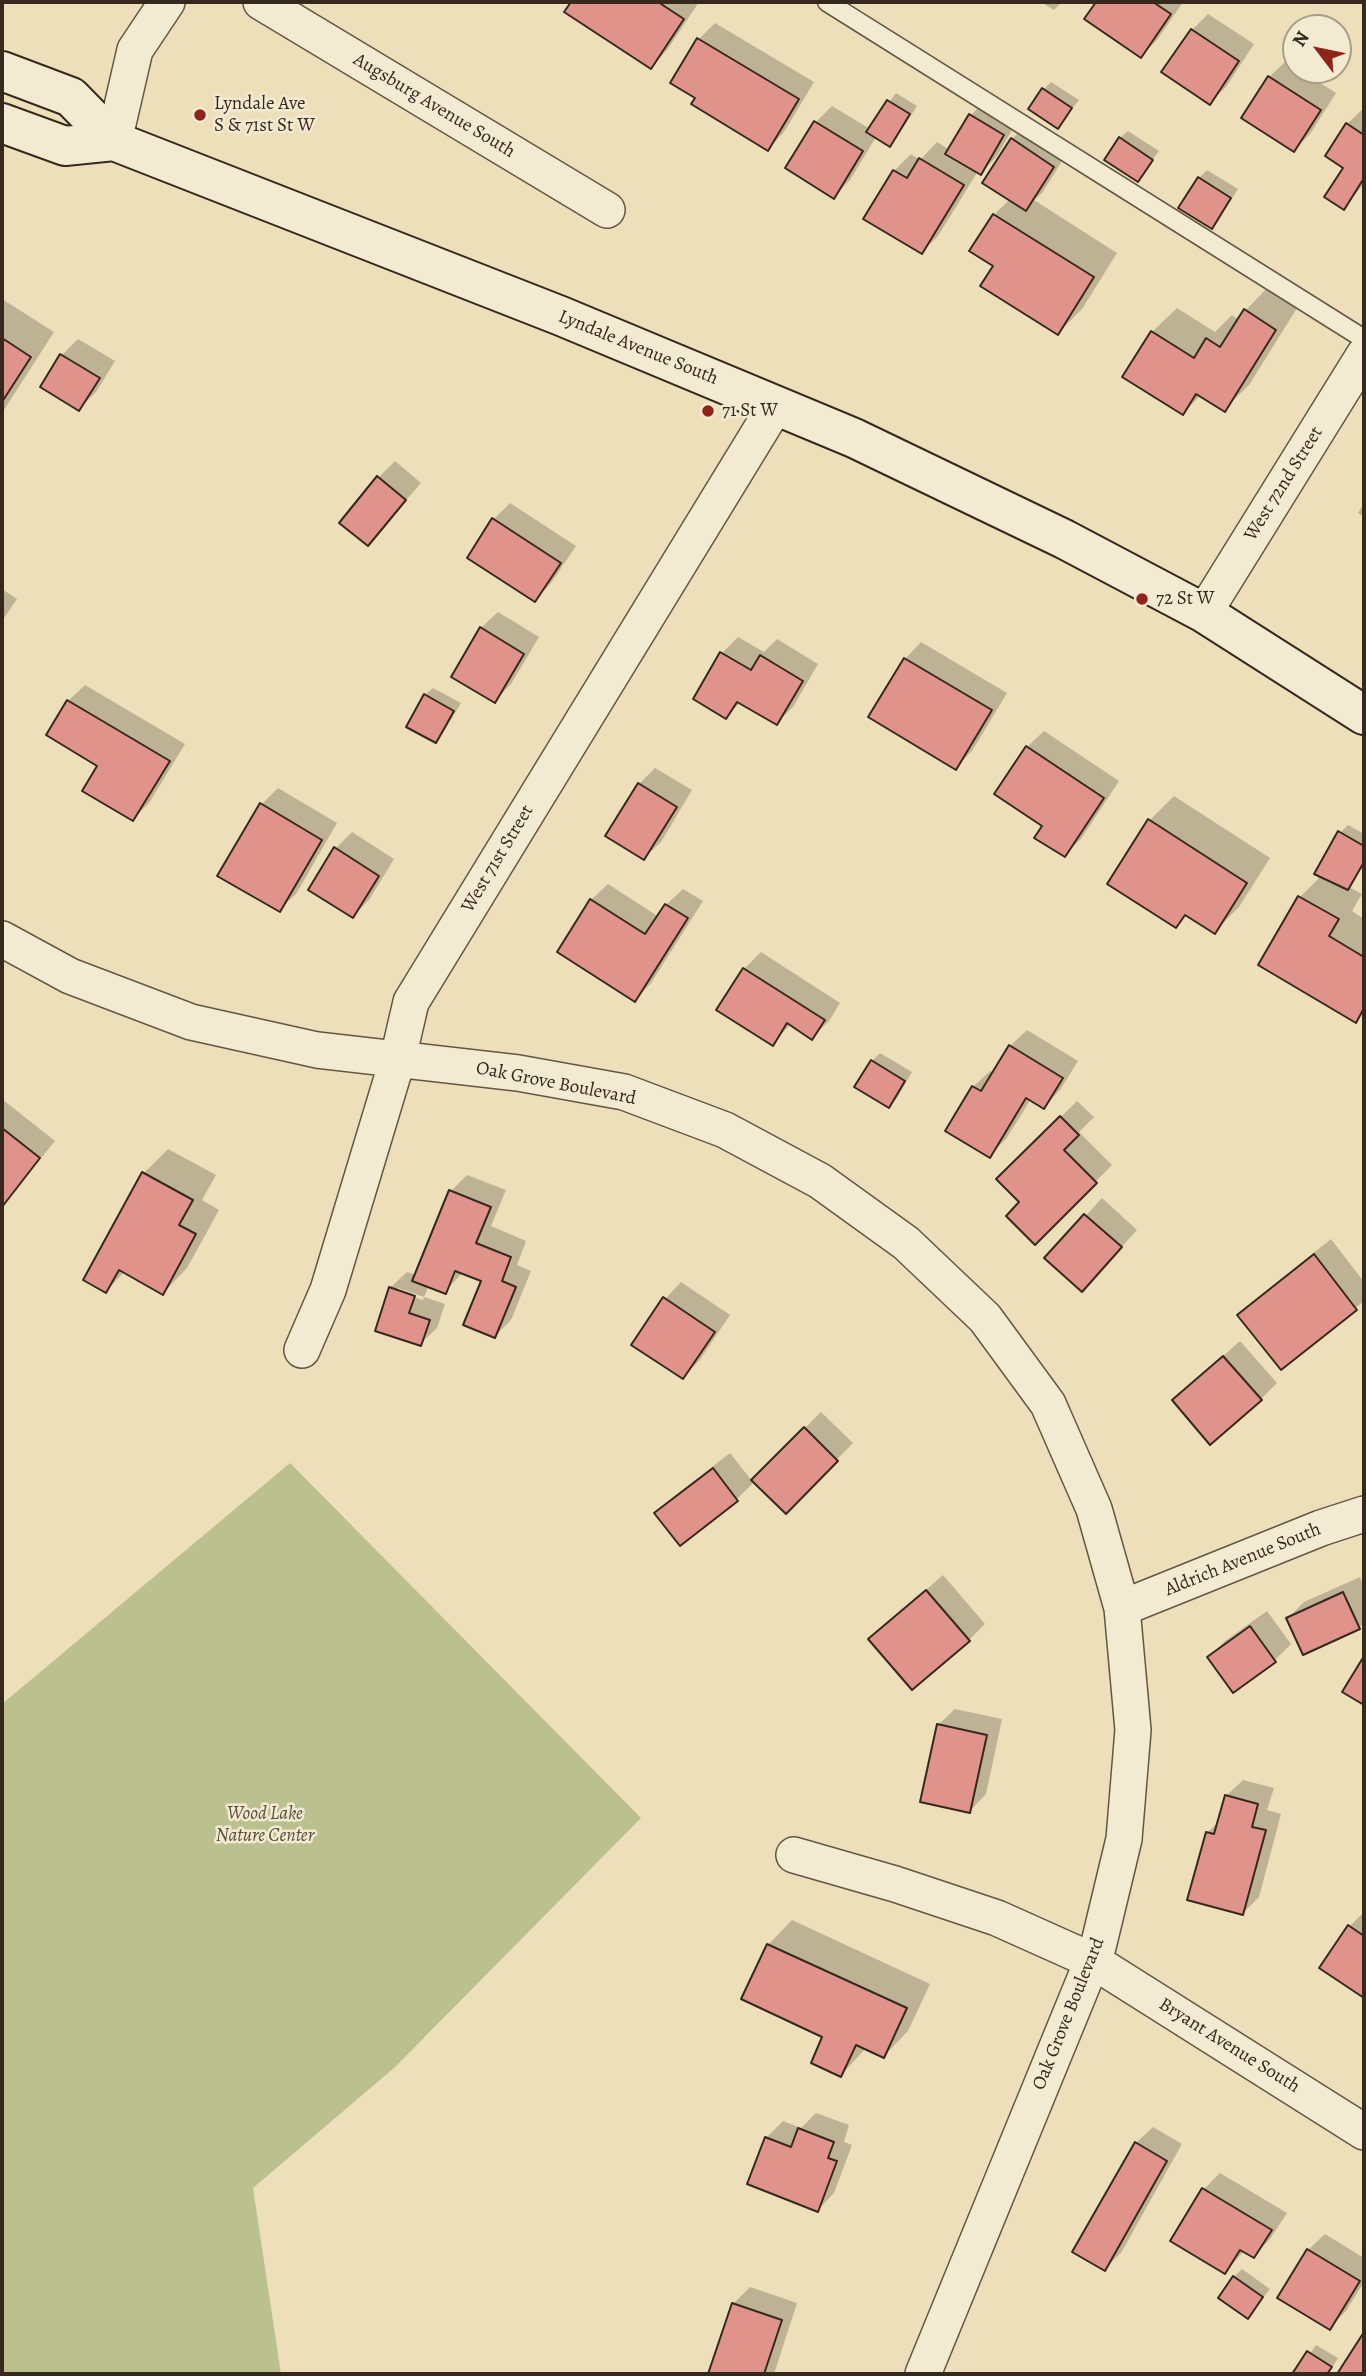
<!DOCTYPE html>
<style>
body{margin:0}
#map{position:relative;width:1366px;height:2376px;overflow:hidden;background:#eddfb9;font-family:Alegreya,serif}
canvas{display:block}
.frame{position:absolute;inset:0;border:4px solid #37281e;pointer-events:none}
.north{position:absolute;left:1282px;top:14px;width:70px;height:70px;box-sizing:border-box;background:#f3ead2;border:2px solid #a89c8a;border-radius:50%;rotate:302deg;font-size:19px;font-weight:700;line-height:28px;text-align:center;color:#37281e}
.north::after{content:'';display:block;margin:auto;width:24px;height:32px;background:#8f2418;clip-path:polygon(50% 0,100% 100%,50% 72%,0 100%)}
</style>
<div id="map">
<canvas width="1366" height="2376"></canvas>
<div class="frame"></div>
<div class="north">N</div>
</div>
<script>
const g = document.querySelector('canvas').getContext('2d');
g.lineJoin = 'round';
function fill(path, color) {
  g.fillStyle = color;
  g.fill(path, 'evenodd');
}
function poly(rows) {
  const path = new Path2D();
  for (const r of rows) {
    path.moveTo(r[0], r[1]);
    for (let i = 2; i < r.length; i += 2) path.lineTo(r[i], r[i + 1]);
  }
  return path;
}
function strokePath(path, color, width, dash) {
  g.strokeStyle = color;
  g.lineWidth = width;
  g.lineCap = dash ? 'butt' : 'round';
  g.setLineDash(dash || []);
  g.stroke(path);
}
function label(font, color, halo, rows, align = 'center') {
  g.font = font + ' Alegreya,serif';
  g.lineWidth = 5;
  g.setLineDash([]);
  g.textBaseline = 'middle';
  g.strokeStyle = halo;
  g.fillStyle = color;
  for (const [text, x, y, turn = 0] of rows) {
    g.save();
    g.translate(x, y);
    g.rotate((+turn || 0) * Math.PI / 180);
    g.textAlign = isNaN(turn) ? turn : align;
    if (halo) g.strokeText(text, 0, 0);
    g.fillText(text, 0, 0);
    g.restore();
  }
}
fill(poly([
 [290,1463,641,1818,394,2068,253,2188,281,2374,2,2374,2,1704]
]), '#bac18e');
fill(poly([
 [573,2,699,2,667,50,651,67,567,11],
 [1041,2,1062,2,1054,10],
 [1098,2,1183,2,1157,40,1141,56,1087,19],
 [1208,14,1254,44,1226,87,1209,103,1192,30],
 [715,23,814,82,784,132,768,149,698,97,672,82,699,39],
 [1286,61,1296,68,1296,70,1300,70,1336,93,1310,134,1294,150,1269,77],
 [1051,82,1079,100,1058,127,1043,90],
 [896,93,917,106,897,137,889,145,876,137,850,180,834,196,816,122,832,106,870,129],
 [987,99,1019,118,997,156,981,173,978,171,938,236,922,252,866,218,894,171,911,154,920,160,937,142,950,150,970,116],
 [1364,108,1364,184,1343,208,1347,124],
 [1028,123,1069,150,1042,193,1034,200,1117,253,1082,309,1058,333,996,265,971,250,994,215,1010,199,1012,139],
 [1128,131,1159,151,1138,180,1120,138],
 [1207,170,1238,189,1219,219,1212,226,1199,178],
 [1269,286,1299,305,1249,385,1224,409,1201,395,1183,413,1152,332,1177,308,1215,332,1232,315,1239,320,1245,311],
 [2,299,54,332,2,413],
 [78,339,115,361,96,392,79,409,43,387,62,355],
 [395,461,421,483,368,544,378,478],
 [510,503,576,546,551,583,535,600,494,519],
 [1364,503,1364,517,1358,513],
 [2,589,17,599,2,621],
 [498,612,539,637,511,684,495,701,481,628],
 [738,637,764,652,777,639,818,664,793,707,776,723,741,702,726,717,722,653],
 [921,642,1007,693,972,751,956,767,905,659],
 [85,685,185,744,149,803,133,819,68,701],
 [433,688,461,703,443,733,435,741,425,695],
 [1044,731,1119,781,1081,839,1064,855,1045,825,997,794,1027,747],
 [655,768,692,790,661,842,644,858,639,784],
 [278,788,337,823,296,894,279,910,261,805],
 [1174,796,1270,858,1239,907,1214,932,1187,914,1176,926,1150,820],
 [1348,825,1364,834,1364,865,1349,887,1362,894,1352,911,1364,919,1364,1011,1355,1020,1260,964,1300,897,1321,876,1340,833],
 [352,832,394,859,369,900,353,916,336,848],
 [608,884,659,917,666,905,683,889,703,901,651,983,635,1000,591,900],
 [761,952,840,1003,829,1021,812,1038,791,1024,772,1044,718,1009,744,969],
 [1027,1030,1078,1061,1060,1090,1044,1107,1031,1099,1006,1139,990,1155,973,1087,990,1071,994,1073,1010,1046],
 [880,1053,912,1072,897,1098,889,1106,872,1061],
 [2,1099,55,1141,2,1206],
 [1077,1101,1094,1117,1079,1132,1112,1165,1035,1243,1022,1201,999,1179],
 [168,1149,216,1175,202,1200,219,1210,187,1268,163,1293,125,1271,106,1291,144,1173],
 [467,1175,506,1190,491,1226,526,1241,517,1265,531,1271,511,1320,495,1336,483,1280,463,1272,445,1292,429,1285,424,1297,445,1304,437,1328,420,1344,390,1288,407,1272,417,1275,451,1191],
 [398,1288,424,1297,423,1300,398,1292],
 [1102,1198,1137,1230,1098,1273,1047,1258],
 [1331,1239,1364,1282,1364,1301,1282,1368,1240,1315,1256,1299],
 [681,1282,730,1315,699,1361,683,1377,665,1299],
 [1240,1341,1277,1383,1261,1399,1174,1400],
 [821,1412,853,1443,786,1511,755,1481,737,1499,680,1543,657,1513,673,1497,730,1453,752,1481],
 [943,1575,985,1624,969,1640,871,1639],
 [1360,1577,1364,1587,1364,1622,1359,1628,1288,1618,1304,1602],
 [1267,1611,1291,1644,1274,1661,1209,1657,1225,1641],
 [955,1709,1002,1719,986,1794,970,1811,938,1725],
 [1243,1780,1274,1788,1267,1810,1281,1814,1259,1897,1243,1913,1207,1833,1219,1821,1226,1796],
 [1364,1912,1364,1996,1322,1967,1350,1926],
 [792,1920,930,1984,908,2031,884,2056,866,2048,841,2075,825,2036,768,1945],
 [816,2113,849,2125,844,2142,852,2145,834,2193,818,2210,766,2138,783,2121,801,2128],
 [1153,2127,1182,2144,1121,2253,1104,2269,1136,2143],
 [1220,2173,1287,2213,1270,2239,1254,2256,1245,2250,1225,2272,1204,2189],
 [1325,2234,1364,2258,1364,2282,1346,2311,1330,2327,1308,2250],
 [1242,2269,1270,2289,1248,2317,1234,2277],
 [750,2287,797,2303,774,2374,710,2374,733,2304],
 [1316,2345,1338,2358,1328,2374,1295,2374]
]), '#0003');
const building = poly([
 [571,2,658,2,684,19,651,69,564,12,571,2],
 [1096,2,1153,2,1171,14,1141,58,1084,19,1096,2],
 [1191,29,1239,61,1210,105,1161,72,1191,29],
 [697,38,799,99,768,151,691,104,695,98,670,83,697,38],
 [1268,76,1321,110,1294,152,1241,118,1268,76],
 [1042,88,1072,108,1058,129,1028,109,1042,88],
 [887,100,910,114,890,147,866,132,887,100],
 [969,114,1004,135,981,175,945,154,969,114],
 [814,121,863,151,834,199,785,168,814,121],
 [1346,123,1364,135,1364,178,1344,210,1324,197,1343,168,1325,156,1346,123],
 [1119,137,1153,160,1138,182,1104,160,1119,137],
 [1011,138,1054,167,1026,211,982,183,1011,138],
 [919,158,964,185,922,254,863,219,893,170,907,178,919,158],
 [1198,177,1231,198,1212,229,1178,208,1198,177],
 [993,214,1094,277,1058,335,980,286,993,266,969,251,993,214],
 [1244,309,1276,330,1225,412,1196,394,1183,415,1122,377,1151,331,1194,358,1206,338,1220,347,1244,309],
 [2,338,31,357,2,402,2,338],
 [60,354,100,378,79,411,40,387,60,354],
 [377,476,406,500,368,546,339,523,377,476],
 [492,518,561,563,535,602,467,558,492,518],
 [480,627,524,654,495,703,451,677,480,627],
 [720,652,751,670,760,655,803,681,777,725,737,702,726,719,693,699,720,652],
 [904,658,992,710,956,770,868,717,904,658],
 [424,694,454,711,436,743,406,727,424,694],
 [67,700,170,761,133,821,82,791,97,766,46,735,67,700],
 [1026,746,1104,798,1065,857,1034,838,1042,826,994,794,1026,746],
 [638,783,677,807,644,860,605,836,638,783],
 [260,803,322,840,280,912,217,876,260,803],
 [1148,819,1247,883,1215,934,1185,915,1176,928,1107,884,1148,819],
 [1338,831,1364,846,1364,862,1348,890,1314,874,1338,831],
 [334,847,379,876,353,918,308,890,334,847],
 [1298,896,1339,919,1329,936,1364,957,1364,1008,1356,1023,1258,965,1298,896],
 [590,899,645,934,665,904,688,918,635,1002,557,952,590,899],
 [743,968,825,1020,812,1040,787,1023,773,1046,716,1010,743,968],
 [1009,1045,1063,1078,1044,1109,1026,1098,990,1158,945,1131,972,1086,981,1091,1009,1045],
 [871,1060,905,1081,889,1108,854,1087,871,1060],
 [1060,1116,1079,1135,1064,1150,1097,1183,1035,1245,1006,1216,1019,1202,996,1179,1060,1116],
 [2,1128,40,1158,2,1207,2,1128],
 [142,1172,193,1200,179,1225,196,1234,163,1295,119,1270,106,1293,83,1280,142,1172],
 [449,1190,491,1207,476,1243,511,1257,502,1281,516,1287,495,1338,463,1325,481,1281,455,1271,446,1294,412,1281,449,1190],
 [1084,1214,1122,1247,1082,1292,1044,1258,1084,1214],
 [1314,1254,1357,1310,1281,1370,1237,1315,1314,1254],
 [389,1287,415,1296,409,1313,430,1320,421,1346,375,1331,389,1287],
 [663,1297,715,1332,683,1379,631,1345,663,1297],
 [1223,1356,1262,1400,1210,1445,1172,1400,1223,1356],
 [804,1427,838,1461,786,1514,751,1480,804,1427],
 [713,1468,738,1501,680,1546,654,1513,713,1468],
 [926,1590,970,1641,912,1690,868,1639,926,1590],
 [1343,1592,1360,1629,1303,1655,1286,1618,1343,1592],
 [1250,1626,1276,1662,1233,1693,1207,1657,1250,1626],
 [1364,1656,1364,1705,1342,1692,1364,1656],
 [937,1724,987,1735,970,1813,920,1802,937,1724],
 [1225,1795,1258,1804,1252,1827,1266,1830,1243,1915,1187,1900,1206,1832,1214,1834,1225,1795],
 [1348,1925,1364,1936,1364,1998,1319,1968,1348,1925],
 [767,1944,907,2008,884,2058,856,2045,841,2077,811,2063,822,2037,741,1999,767,1944],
 [798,2128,834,2142,828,2158,837,2161,818,2212,747,2184,765,2137,791,2147,798,2128],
 [1135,2142,1167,2161,1105,2271,1072,2252,1135,2142],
 [1202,2188,1272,2230,1254,2258,1240,2250,1225,2274,1170,2241,1202,2188],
 [1307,2249,1360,2281,1330,2330,1277,2298,1307,2249],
 [1233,2276,1263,2297,1248,2319,1218,2298,1233,2276],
 [732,2303,782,2320,764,2374,708,2374,732,2303],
 [1364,2332,1364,2374,1337,2374,1364,2332],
 [1307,2351,1332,2367,1327,2374,1292,2374,1307,2351]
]);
fill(building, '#e0938b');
strokePath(building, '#37281e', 2);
const service = poly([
 [827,2,1364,339]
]);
const minor = poly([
 [261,2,607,210],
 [114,141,135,50,167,2],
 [1204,613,1364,355],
 [2,939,70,976,191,1022,317,1050,518,1073,624,1092,725,1130,820,1181,906,1243,985,1318,1048,1404,1094,1509,1122,1608,1133,1730,1124,1839,1098,1947,923,2374],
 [302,1350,328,1290,398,1058,411,1002,776,405],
 [1122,1608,1321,1528,1364,1514],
 [794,1855,895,1884,997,1918,1093,1961,1364,2132]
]);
const secondary = poly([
 [2,71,71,97,114,141,561,316,854,438,1064,539,1204,613,1364,715],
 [2,123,65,146,114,141]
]);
strokePath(service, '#645645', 21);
strokePath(minor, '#645645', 38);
strokePath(secondary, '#37281e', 42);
strokePath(service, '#f3ead2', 18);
strokePath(minor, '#f3ead2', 35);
strokePath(secondary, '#f3ead2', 38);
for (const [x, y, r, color] of [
 [200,115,7,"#8f2418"],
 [708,411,7,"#8f2418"],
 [1142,599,7,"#8f2418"]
]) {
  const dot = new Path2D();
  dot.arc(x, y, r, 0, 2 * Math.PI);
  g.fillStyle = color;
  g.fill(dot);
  strokePath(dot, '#f3ead2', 2.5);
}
label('19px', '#37281e', '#f3ead2', [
 ["Lyndale Ave",214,104],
 ["S & 71st St W",214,126],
 ["71 St W",722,411],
 ["72 St W",1156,599]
], 'left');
label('19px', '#37281e', '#f3ead2', [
 ["Augsburg Avenue South",434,106,31],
 ["Lyndale Avenue South",638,348,22],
 ["West 72nd Street",1284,484,-58],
 ["West 71st Street",498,859,-59],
 ["Oak Grove Boulevard",556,1084,11],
 ["Aldrich Avenue South",1243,1560,-22],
 ["Oak Grove Boulevard",1069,2014,-68],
 ["Bryant Avenue South",1229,2046,32]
]);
label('italic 19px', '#584e3a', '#f3ead2', [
 ["Wood Lake",265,1814],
 ["Nature Center",265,1836]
]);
</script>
